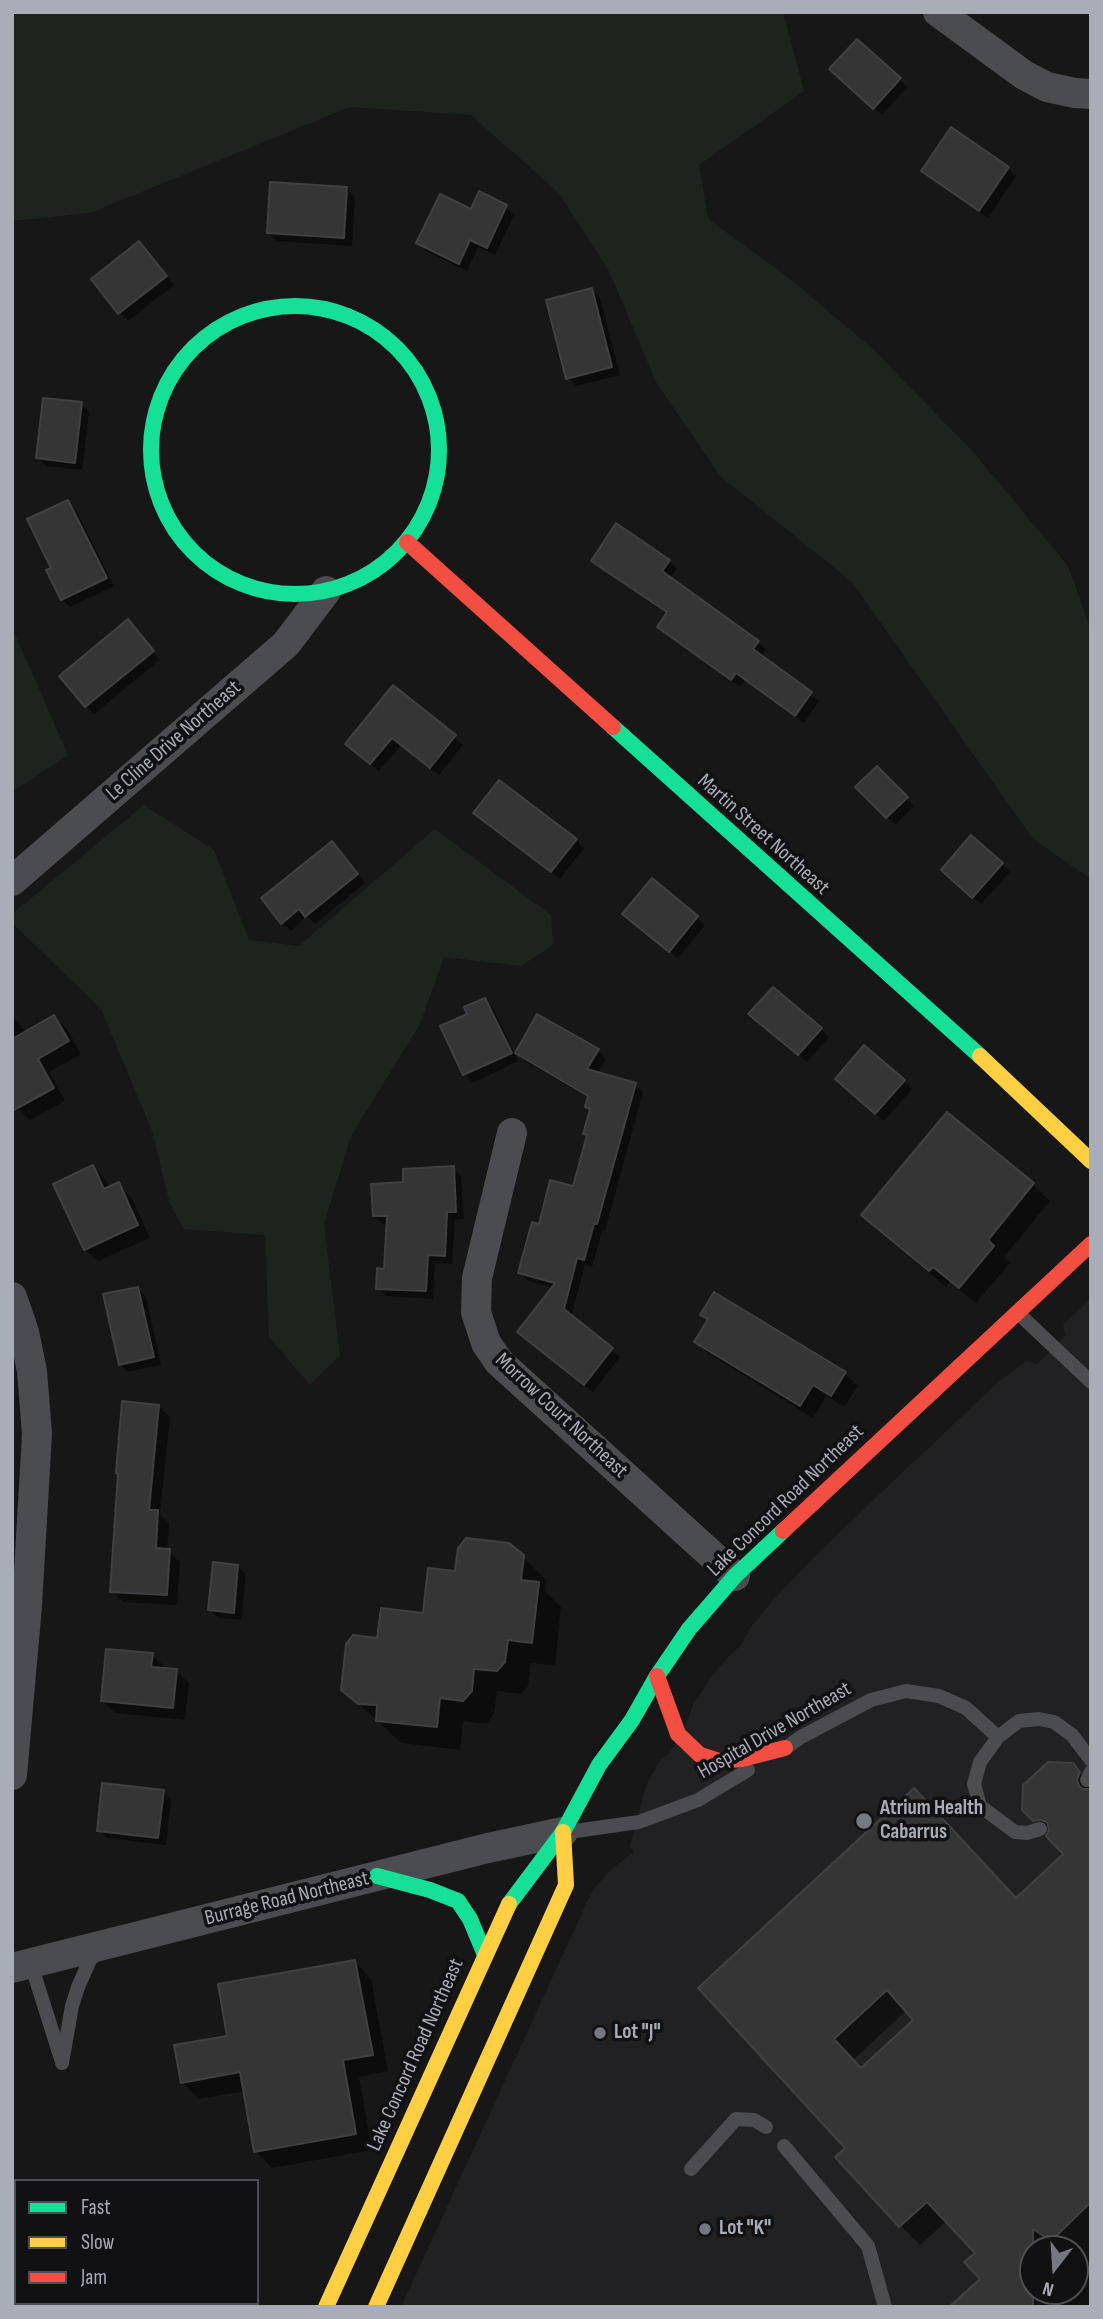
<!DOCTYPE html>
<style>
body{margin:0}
#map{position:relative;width:1103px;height:2319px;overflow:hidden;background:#171717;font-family:"Sofia Sans Condensed",sans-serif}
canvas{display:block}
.frame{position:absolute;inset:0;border:14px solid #a8adb8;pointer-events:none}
.legend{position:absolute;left:14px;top:2179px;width:245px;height:126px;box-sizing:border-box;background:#111113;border:2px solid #4d4f55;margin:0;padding:9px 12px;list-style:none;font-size:21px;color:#a8adb8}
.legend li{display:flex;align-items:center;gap:14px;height:35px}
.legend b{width:35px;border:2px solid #4d4f55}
.north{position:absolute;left:1019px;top:2235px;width:70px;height:70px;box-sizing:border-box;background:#111113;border:2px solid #4d4f55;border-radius:50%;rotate:197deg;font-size:19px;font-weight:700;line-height:28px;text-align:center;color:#a8adb8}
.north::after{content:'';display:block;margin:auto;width:24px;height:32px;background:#757880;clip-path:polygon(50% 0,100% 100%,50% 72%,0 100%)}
</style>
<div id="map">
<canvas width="1103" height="2319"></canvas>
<div class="frame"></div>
<ul class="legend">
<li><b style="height:9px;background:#16e098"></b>Fast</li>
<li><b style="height:9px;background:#ffcf43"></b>Slow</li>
<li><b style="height:9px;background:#f24e42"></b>Jam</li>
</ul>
<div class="north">N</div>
</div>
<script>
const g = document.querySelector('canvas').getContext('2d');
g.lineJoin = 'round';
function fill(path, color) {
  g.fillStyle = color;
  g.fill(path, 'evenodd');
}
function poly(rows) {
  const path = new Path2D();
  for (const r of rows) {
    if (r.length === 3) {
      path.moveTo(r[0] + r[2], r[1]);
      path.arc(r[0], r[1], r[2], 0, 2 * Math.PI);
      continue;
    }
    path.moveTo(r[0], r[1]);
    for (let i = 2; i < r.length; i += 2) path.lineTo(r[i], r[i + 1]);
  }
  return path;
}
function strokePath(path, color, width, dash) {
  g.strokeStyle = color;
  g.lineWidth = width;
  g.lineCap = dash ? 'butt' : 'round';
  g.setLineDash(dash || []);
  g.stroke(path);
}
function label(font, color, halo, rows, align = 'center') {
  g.font = font + ' "Sofia Sans Condensed",sans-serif';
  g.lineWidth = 7;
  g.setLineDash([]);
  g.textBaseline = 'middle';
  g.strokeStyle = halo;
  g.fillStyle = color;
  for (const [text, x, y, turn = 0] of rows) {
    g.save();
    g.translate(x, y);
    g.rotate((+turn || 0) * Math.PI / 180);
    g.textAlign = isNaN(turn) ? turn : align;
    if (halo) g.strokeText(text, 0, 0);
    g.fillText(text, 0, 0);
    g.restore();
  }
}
fill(poly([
 [1091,1299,1091,2307,401,2307,587,1902,594,1889,609,1871,634,1852,630,1846,646,1786,660,1760,669,1754,685,1726,693,1705,712,1676,728,1657,741,1645,750,1628,775,1598,824,1547,997,1383,1026,1361,1037,1364,1065,1336,1063,1324],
 [1033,2249,1075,2249,1075,2291,1033,2291]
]), '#212123');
fill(poly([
 [12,12,783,12,804,91,699,165,708,219,784,274,873,349,974,453,1068,566,1091,630,1091,879,1033,839,852,582,720,476,656,382,610,273,559,193,471,115,350,107,90,213,12,221],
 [12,627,68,755,12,792],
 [144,805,214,850,249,940,299,946,435,829,551,915,553,945,521,966,444,957,420,1024,351,1136,324,1224,340,1356,310,1385,269,1337,265,1235,184,1229,170,1204,152,1131,101,1009,12,923,12,914]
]), '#1d241e');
fill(poly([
 [840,77,899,79,907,87,882,115],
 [1008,168,1016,176,988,218,931,179,923,171],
 [347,189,355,197,352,246,277,241,268,233],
 [480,194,506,207,514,215,495,255,478,247,467,271,426,251,418,243,471,211],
 [147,251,174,285,128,321,120,312],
 [591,290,600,298,620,375,576,386,568,378],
 [81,404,89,412,82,470,46,466,38,458],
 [68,502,76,510,114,586,70,607,62,599,53,569],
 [593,560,669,561,677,569,670,579,758,642,766,650,761,657,819,701,804,723,745,680,740,687,667,635,659,626,668,613,601,568],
 [136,630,160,660,94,714,61,676],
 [393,688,463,745,439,775,401,745,379,771,356,752],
 [877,769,914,806,895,825,858,787],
 [476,813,576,840,584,848,560,879],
 [340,852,365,883,315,924,307,916,291,931,283,923],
 [1002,864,1010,872,981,904,951,878],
 [697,917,705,925,678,958,633,922],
 [485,1000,493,1008,518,1061,473,1083,465,1074,443,1027,469,1015],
 [12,1016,27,1033,54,1017,67,1029,81,1054,49,1072,65,1101,30,1120,18,1108,12,1098],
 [538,1016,598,1051,606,1059,597,1074,635,1084,643,1092,605,1231,602,1231,592,1267,585,1265,571,1317,620,1357,593,1392,527,1340,554,1288,528,1281,520,1273,540,1226,574,1188,588,1136,585,1134,591,1112,587,1107,589,1098,525,1061,517,1053],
 [759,1022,821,1029,829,1037,807,1062],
 [903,1081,912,1089,884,1121,845,1087],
 [947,1114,1033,1185,1050,1201,1004,1257,1010,1263,976,1303,950,1282,946,1287,880,1232,863,1215],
 [93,1168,106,1180,109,1188,118,1184,131,1197,150,1238,98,1261,85,1249],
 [453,1168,461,1176,464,1219,455,1220,452,1264,435,1263,433,1299,386,1296,378,1288,386,1270,388,1224,383,1224,374,1216,405,1183],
 [138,1289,146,1297,161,1365,128,1372,120,1364],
 [702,1314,845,1374,858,1386,844,1407,826,1396,813,1418,709,1354,697,1342,709,1321],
 [159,1407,170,1417,160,1514,169,1523,167,1551,180,1562,177,1605,123,1602,112,1591],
 [522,1556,546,1580,545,1591,561,1607,555,1665,531,1663,528,1686,521,1694,497,1691,494,1714,487,1724,463,1721,460,1750,401,1743,343,1689,379,1640,424,1615,457,1573],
 [237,1566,246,1574,241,1620,218,1618,210,1609],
 [152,1655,165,1667,164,1670,176,1671,189,1683,185,1720,115,1713,103,1701],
 [1072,1765,1091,1784,1091,2307,951,2307,982,2280,977,2254,947,2221,920,2245,900,2225,848,2148,701,1988,1017,1900,1065,1855,1024,1809],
 [907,2010,916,2020,862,2070,853,2060],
 [1033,2249,1075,2249,1075,2291,1033,2291],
 [163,1792,171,1800,166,1845,107,1838,99,1830],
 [355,1962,371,1979,388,2071,359,2077,372,2150,272,2168,256,2151,245,2091,199,2099,182,2082,229,2037]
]), '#0007');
const building = poly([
 [857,39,901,78,873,109,829,69,857,39],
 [951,127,1009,167,979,211,921,171,951,127],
 [270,182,347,187,344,238,267,233,270,182],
 [479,191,507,205,487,248,470,240,459,264,416,243,440,194,471,209,479,191],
 [139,241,167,276,118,314,91,279,139,241],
 [592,288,612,367,566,379,546,300,592,288],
 [43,398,82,402,75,463,36,458,43,398],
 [68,500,107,578,61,600,46,570,51,568,27,519,68,500],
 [616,523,670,560,662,571,759,641,753,649,812,692,795,716,736,673,731,680,657,627,667,612,591,561,616,523],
 [128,619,154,651,85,707,59,676,128,619],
 [393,685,456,735,430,768,392,738,370,764,345,744,393,685],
 [877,766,908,797,886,818,855,787,877,766],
 [499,780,577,839,551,872,473,813,499,780],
 [971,835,1003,863,972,898,941,870,971,835],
 [332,841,358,874,305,917,299,909,281,924,261,898,332,841],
 [652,878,698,916,669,952,622,914,652,878],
 [773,987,822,1028,798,1055,748,1014,773,987],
 [485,998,512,1053,463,1075,440,1026,467,1014,464,1007,485,998],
 [537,1014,599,1049,587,1069,636,1083,597,1224,594,1224,584,1260,577,1258,564,1309,613,1348,584,1385,517,1332,555,1283,518,1273,532,1222,539,1224,550,1180,573,1186,587,1135,583,1134,590,1109,585,1107,588,1096,515,1053,537,1014],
 [54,1015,69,1041,38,1059,54,1088,12,1111,12,1039,54,1015],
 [864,1045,905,1080,875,1114,835,1079,864,1045],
 [947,1112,1034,1183,988,1240,994,1246,959,1288,933,1267,929,1271,861,1215,947,1112],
 [93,1165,104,1189,119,1182,138,1225,84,1250,53,1184,93,1165],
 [454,1166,456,1212,447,1212,445,1256,428,1255,426,1291,376,1289,377,1268,384,1269,387,1216,373,1216,371,1184,403,1182,403,1169,454,1166],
 [138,1287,154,1357,119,1365,103,1294,138,1287],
 [714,1292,846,1372,831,1396,813,1385,800,1406,694,1342,708,1319,700,1315,714,1292],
 [122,1401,159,1405,149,1510,158,1510,156,1548,170,1549,167,1595,110,1592,118,1474,116,1473,122,1401],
 [466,1538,509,1543,524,1555,521,1580,539,1582,532,1643,508,1640,505,1662,497,1671,474,1669,472,1691,463,1701,440,1698,437,1727,376,1721,377,1705,358,1704,341,1690,346,1644,353,1635,377,1638,381,1608,423,1613,428,1568,455,1571,458,1548,466,1538],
 [213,1562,238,1565,234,1613,208,1610,213,1562],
 [106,1649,153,1653,151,1667,177,1669,173,1708,101,1701,106,1649],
 [1048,1762,1073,1763,1080,1772,1077,1780,1079,1786,1083,1789,1091,1789,1091,2202,1051,2241,1033,2229,1033,2307,949,2307,980,2279,964,2262,975,2253,927,2202,899,2227,835,2157,845,2148,698,1988,914,1788,1016,1898,1063,1854,1046,1836,1049,1830,1047,1822,1041,1820,1033,1821,1022,1810,1023,1785,1048,1762],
 [887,1990,913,2020,861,2068,834,2039,887,1990],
 [102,1783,164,1790,158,1838,97,1831,102,1783],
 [355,1960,373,2055,343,2060,356,2134,254,2152,240,2072,181,2083,174,2045,227,2036,218,1984,355,1960]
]);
fill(building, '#353536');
strokePath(building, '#3f4043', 2);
strokePath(poly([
 [1018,1313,1091,1382],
 [787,1747,801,1737,871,1700,906,1691,939,1696,966,1708,998,1737],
 [1087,1780,1091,1772],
 [1040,1829,1027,1833,1015,1832,980,1806,974,1784,980,1762,998,1737,1019,1721,1039,1719,1054,1722,1072,1735,1091,1760],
 [568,1832,639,1822,698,1800,748,1770],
 [31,1964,61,2059],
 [62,2063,72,2006,78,1987,90,1960,99,1950],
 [784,2146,868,2246,885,2307],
 [691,2169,736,2119,754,2120,766,2127]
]), '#4b4c50', 14);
strokePath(poly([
 [938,12,1024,75,1047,87,1075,93,1091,94],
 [12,881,286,644,326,591],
 [512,1133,477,1278,476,1312,486,1343,499,1362,735,1576],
 [12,1297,24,1332,32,1371,37,1434,27,1606,12,1775],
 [12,1968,488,1848,563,1832]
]), '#4b4c50', 30);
strokePath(poly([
 [295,450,144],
 [613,727,980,1056],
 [377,1876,430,1890,458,1901,470,1919,485,1955],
 [509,1904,563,1832,599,1765,632,1720,657,1676,689,1629,735,1576,783,1531]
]), '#16e098', 16);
strokePath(poly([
 [980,1056,1091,1161],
 [326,2307,509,1904],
 [376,2307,566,1885,563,1832]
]), '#ffcf43', 16);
strokePath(poly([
 [407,542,613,727],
 [783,1531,1091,1244],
 [657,1676,678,1734,700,1755,719,1761,742,1759,785,1748]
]), '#f24e42', 16);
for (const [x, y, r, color] of [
 [864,1821,9,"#757880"],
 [600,2033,7,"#757880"],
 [705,2229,7,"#757880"]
]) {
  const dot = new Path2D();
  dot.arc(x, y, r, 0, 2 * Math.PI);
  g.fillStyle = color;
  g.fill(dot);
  strokePath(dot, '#111113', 2.5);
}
label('21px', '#a8adb8', '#111113', [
 ["Le Cline Drive Northeast",174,741,-41],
 ["Martin Street Northeast",763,835,42],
 ["Morrow Court Northeast",561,1416,43],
 ["Lake Concord Road Northeast",786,1501,-44],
 ["Hospital Drive Northeast",775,1731,-30],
 ["Burrage Road Northeast",287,1899,-14],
 ["Lake Concord Road Northeast",416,2055,-66]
]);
label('bold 21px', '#a8adb8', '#111113', [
 ["Atrium Health",880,1809],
 ["Cabarrus",880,1833],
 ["Lot \"J\"",614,2033],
 ["Lot \"K\"",719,2229]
], 'left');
</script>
